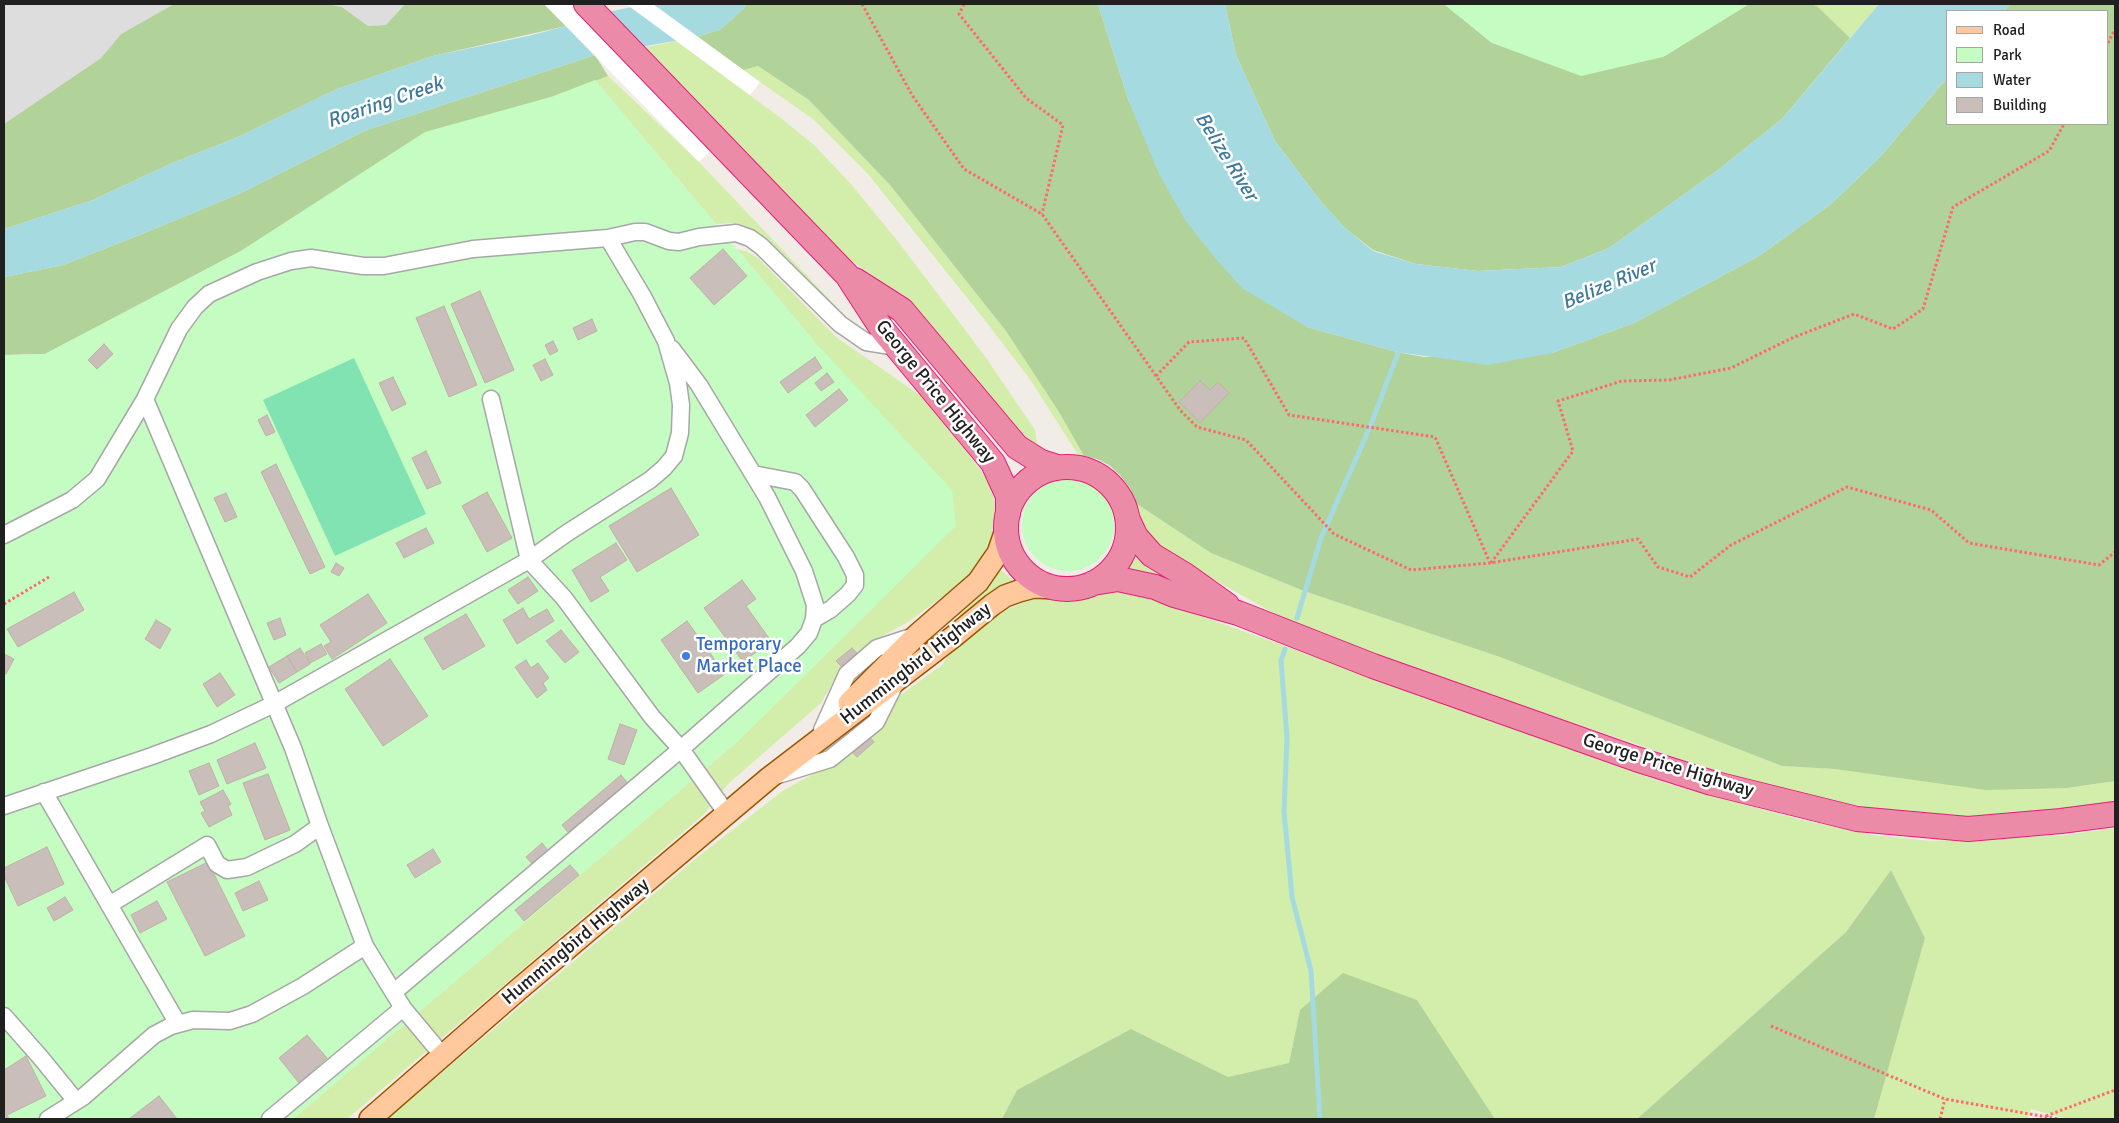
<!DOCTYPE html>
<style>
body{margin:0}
#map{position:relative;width:2119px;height:1123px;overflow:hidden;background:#f1ece6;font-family:Signika,sans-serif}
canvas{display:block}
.frame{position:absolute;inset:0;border:5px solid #202020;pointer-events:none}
.legend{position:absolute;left:1946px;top:10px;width:162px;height:115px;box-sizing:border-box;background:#fff;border:1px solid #a6a6a6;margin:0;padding:6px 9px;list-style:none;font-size:15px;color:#202020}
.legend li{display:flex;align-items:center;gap:10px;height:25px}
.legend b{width:25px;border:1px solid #a6a6a6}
</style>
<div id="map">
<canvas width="2119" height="1123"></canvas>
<div class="frame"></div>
<ul class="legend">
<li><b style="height:6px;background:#ffc99d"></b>Road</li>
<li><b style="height:14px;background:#c4fcc2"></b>Park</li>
<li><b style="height:14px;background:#a5dae0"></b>Water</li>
<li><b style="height:14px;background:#c9beb9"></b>Building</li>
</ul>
</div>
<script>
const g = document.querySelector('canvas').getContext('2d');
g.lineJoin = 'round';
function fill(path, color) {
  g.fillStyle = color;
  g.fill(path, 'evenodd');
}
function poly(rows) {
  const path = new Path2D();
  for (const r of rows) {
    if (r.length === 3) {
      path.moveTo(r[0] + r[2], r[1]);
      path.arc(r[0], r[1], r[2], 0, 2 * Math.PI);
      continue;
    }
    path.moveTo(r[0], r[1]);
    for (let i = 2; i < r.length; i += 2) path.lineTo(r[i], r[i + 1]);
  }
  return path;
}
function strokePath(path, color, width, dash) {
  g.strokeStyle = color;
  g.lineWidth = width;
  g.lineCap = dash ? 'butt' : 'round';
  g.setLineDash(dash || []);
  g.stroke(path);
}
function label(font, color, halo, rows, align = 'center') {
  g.font = font + ' Signika,sans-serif';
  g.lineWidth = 5;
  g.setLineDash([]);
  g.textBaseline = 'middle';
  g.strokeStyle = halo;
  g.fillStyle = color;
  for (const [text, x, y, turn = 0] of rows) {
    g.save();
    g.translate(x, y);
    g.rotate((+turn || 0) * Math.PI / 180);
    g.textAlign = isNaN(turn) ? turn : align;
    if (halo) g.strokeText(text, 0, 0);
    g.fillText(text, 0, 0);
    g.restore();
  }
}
fill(poly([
 [4,4,174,4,121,34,101,58,4,124],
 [326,4,405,4,386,25,368,26,342,7]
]), '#dedddd');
fill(poly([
 [1810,4,1879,4,1850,38,1817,6],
 [676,41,782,119,814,145,850,183,896,239,984,355,1035,430,1037,446,1023,437,997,409,963,363,898,294,842,254,728,134,642,48],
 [758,66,809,100,890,185,1006,331,1059,412,1084,456,1079,456,1029,378,984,319,868,174,813,119,743,70],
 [608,76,699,162,851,322,840,316,761,237,745,226,731,223,716,224,595,80],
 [737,249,748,252,758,258,836,337,921,396,977,465,988,481,996,506,996,519,992,536,978,565,966,579,911,620,877,639,841,669,821,703,728,784,703,815,347,1119,293,1119,737,742,876,605,814,341],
 [1134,502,1211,553,1304,591,1500,657,1782,766,1835,769,2067,788,2115,781,2115,803,2002,817,1935,816,1878,810,1754,784,1443,679,1300,628,1192,567,1153,543,1139,519],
 [1133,554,1150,569,1175,583,1142,571,1127,568],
 [1001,570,1015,582,982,599,962,617,959,614,981,596],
 [1108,590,1136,594,1173,606,1665,783,1802,820,1874,835,1930,841,2066,835,2115,828,2115,1119,2067,1119,2031,1109,2028,1119,1874,1119,1925,938,1891,870,1846,932,1637,1119,1495,1119,1417,1000,1300,1010,1289,1063,1228,1077,1131,1029,1017,1090,1002,1119,387,1119,699,856,784,790,832,764,894,700,942,665,948,656,998,613,1030,600]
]), '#d3edaa');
fill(poly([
 [174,4,326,4,342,7,368,26,386,25,405,4,544,4,566,26,433,56,337,89,238,137,170,164,93,200,4,229,4,124,101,58,121,34],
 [747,4,1098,4,1129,102,1307,327,1397,352,1424,357,1552,353,1634,323,1759,256,1831,204,1880,157,1948,77,1948,124,2108,124,2108,11,2004,11,2010,4,2115,4,2115,781,2067,788,1986,790,1835,769,1782,766,1500,657,1304,591,1211,553,1134,502,1130,488,1120,475,1109,465,1097,459,1084,456,1059,412,1006,331,890,185,809,100,758,66,743,70,697,37,721,29,743,9],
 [1225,4,1444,4,1492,43,1663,57,1749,4,1810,4,1817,6,1850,38,1782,119,1718,170,1609,248,1561,267,1478,271,1416,264,1373,250,1346,229,1322,203,1275,141,1236,55],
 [595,55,608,76,554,96,239,252,45,354,4,355,4,277,63,265,137,236,241,193,364,131],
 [1891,870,1925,938,1874,1119,1637,1119,1846,932],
 [1343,973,1417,1000,1495,1119,1002,1119,1017,1090,1131,1029,1228,1077,1289,1063,1300,1010]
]), '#b1d299');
fill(poly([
 [1444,4,1749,4,1663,57,1581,76,1492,43],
 [595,80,814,341,952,490,956,526,737,742,293,1119,4,1119,4,355,45,354,239,252,425,132,554,96],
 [1068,525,46]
]), '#c4fcc2');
fill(poly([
 [354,358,426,514,335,556,263,400]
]), '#81e3b1');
fill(poly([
 [646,4,747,4,743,9,721,29,697,37,595,55,364,131,241,193,137,236,63,265,4,277,4,229,93,200,170,164,238,137,337,89,433,56,528,36,566,26,608,12],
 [1098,4,1225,4,1236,55,1275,141,1322,203,1346,229,1373,251,1416,264,1478,271,1561,267,1609,248,1718,170,1782,119,1879,4,2010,4,2004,11,1948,11,1948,77,1880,157,1831,204,1759,256,1634,323,1552,353,1488,365,1397,352,1307,327,1242,288,1215,258,1185,220,1159,174,1129,102]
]), '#a5dae0');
fill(poly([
 [544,4,600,4,728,134,699,162],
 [626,4,653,4,760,82,750,95]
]), '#fff');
strokePath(poly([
 [1297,618,1321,538,1370,427,1400,348],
 [1285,649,1281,661,1287,737,1284,812,1292,897,1311,971,1320,1119]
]), '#a5dae0', 5);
const building = poly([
 [723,249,747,276,714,305,690,278,723,249],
 [480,291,514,370,485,383,451,304,480,291],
 [444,306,477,385,449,397,416,318,444,306],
 [592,319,597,331,578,340,573,328,592,319],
 [553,341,558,351,550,355,545,345,553,341],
 [104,344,113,354,97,369,88,360,104,344],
 [815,357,822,368,788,393,780,382,815,357],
 [545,359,553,375,541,381,533,365,545,359],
 [827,373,834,382,821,391,815,383,827,373],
 [393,377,406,404,392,411,379,383,393,377],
 [1200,381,1210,390,1218,382,1229,393,1200,423,1179,402,1200,381],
 [839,389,848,400,815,427,806,415,839,389],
 [267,415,275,432,266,436,258,420,267,415],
 [426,451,441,483,427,489,412,458,426,451],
 [276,464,325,567,310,574,261,472,276,464],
 [671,488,699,535,637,572,609,526,671,488],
 [487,492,512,538,487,552,462,506,487,492],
 [226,493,237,517,225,522,214,498,226,493],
 [426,528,434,543,404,558,396,543,426,528],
 [616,543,627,560,600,577,609,591,591,602,572,570,616,543],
 [336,563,344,568,339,576,331,572,336,563],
 [528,577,538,591,518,604,508,590,528,577],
 [742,580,756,599,746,606,771,641,743,662,704,608,742,580],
 [74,592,84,610,18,647,7,629,74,592],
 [368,594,387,623,332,659,324,646,331,642,320,625,368,594],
 [523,608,529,619,547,609,554,621,517,644,503,620,523,608],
 [466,614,485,646,443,670,424,638,466,614],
 [280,618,286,635,274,640,267,623,280,618],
 [156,620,171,629,160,649,145,639,156,620],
 [687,621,725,674,698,693,661,640,687,621],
 [561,630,579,652,565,663,546,641,561,630],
 [321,644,327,654,310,663,305,653,321,644],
 [300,648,310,664,297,672,287,656,300,648],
 [852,648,857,653,842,667,836,661,852,648],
 [4,654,14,659,6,674,4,673,4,654],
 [287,656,297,672,279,683,269,667,287,656],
 [390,659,428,716,383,746,345,689,390,659],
 [526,660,531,668,538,663,549,678,543,683,547,690,537,698,515,667,526,660],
 [220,673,235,695,217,707,203,684,220,673],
 [620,724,637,730,624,765,608,759,620,724],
 [867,734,874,742,857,757,850,750,867,734],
 [255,743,266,768,227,784,217,760,255,743],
 [209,763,219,786,199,795,189,771,209,763],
 [268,774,290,830,265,840,243,783,268,774],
 [621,775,630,786,571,836,562,825,621,775],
 [223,790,231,804,228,806,232,815,209,827,201,813,205,811,200,802,223,790],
 [542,843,551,854,535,867,526,857,542,843],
 [47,847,64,884,18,906,4,876,4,868,47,847],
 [433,849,441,862,415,878,407,865,433,849],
 [208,862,245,936,205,956,167,882,208,862],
 [570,865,579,875,524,921,515,910,570,865],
 [259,881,268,900,243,911,235,893,259,881],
 [65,897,73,910,54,921,47,908,65,897],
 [157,901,167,919,140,933,131,915,157,901],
 [307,1035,327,1058,299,1083,279,1058,307,1035],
 [26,1056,46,1096,7,1115,9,1119,4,1119,4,1070,26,1056],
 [159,1096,177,1119,129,1119,159,1096]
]);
fill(building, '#c9beb9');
strokePath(building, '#c3b0a7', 1);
const minor = poly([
 [145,399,293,748,320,826,365,946,403,1008,443,1056],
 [491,399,529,560,564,598,652,717,681,749,727,814],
 [753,474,795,482,802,489,846,557,855,575,855,585,848,594,831,609,814,619],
 [4,535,72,500,97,479,145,399,179,329,195,307,209,294,257,272,291,261,311,258,363,266,384,266,473,249,608,238,635,232,645,232,669,241,679,242,699,237,736,233,750,238,761,246,840,324,866,342,897,347],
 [822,730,847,674,877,648,914,636],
 [778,775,830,759,876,722,896,682],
 [44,792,178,1024],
 [4,806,152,756,211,734,274,704,529,560,567,533,650,480,664,468,674,456,680,433,681,405,678,383,666,341,642,295,608,238],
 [109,905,207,845,217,864,227,870,247,867,295,844,320,826],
 [394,992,681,749,798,646,809,633,814,619,815,605,804,571,767,497,699,385,672,349],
 [4,1016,41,1058,76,1101],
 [48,1119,83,1097,154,1035,171,1026,193,1020,230,1021,252,1014,303,986,365,946],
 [270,1119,403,1008]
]);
const major = poly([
 [849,703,917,635,978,582,998,553,1006,530],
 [370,1119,519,989,769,778,953,637,992,605,1005,596,1019,591,1034,587,1058,588]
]);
const highway = poly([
 [586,4,847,275,882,329,993,463,1008,496,1008,514],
 [855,280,902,310,1017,447,1041,462,1057,467],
 [1067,528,61],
 [1128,520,1136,537,1152,555,1185,575,1227,605],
 [1093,583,1118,579,1155,587,1174,595,1238,613,1373,666,1636,759,1712,783,1857,819,1968,829,2061,821,2115,814]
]);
strokePath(minor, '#a7a7a7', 19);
strokePath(major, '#9c5500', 24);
strokePath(highway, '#e41e7a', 26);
strokePath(poly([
 [862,4,912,95,964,169,1042,214,1180,410,1197,427,1246,440,1334,534,1411,570,1490,563,1638,539,1658,567,1690,577,1731,545,1847,487,1931,510,1969,543,2099,565,2115,552],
 [964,4,959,14,1026,98,1063,125,1042,214],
 [2108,43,2115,29],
 [1156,376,1189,342,1244,338,1289,415,1435,437,1490,563],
 [1491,563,1573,451,1558,401,1622,381,1669,380,1731,368,1792,338,1854,314,1893,329,1923,309,1953,207,2049,151,2064,124],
 [4,604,49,577],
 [1771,1026,1945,1099,2058,1119],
 [2046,1116,2115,1090],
 [1940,1119,1945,1099]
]), '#ff696c', 3, [2.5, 2.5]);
strokePath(minor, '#fff', 16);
strokePath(major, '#ffc99d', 21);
strokePath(highway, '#eb8ba8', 24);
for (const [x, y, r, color] of [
 [686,656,5,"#3f7fe0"]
]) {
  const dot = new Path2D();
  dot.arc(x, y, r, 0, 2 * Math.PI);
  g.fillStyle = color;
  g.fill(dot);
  strokePath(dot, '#fff', 2);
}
label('19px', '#202020', '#fff', [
 ["George Price Highway",935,392,51],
 ["Hummingbird Highway",916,664,-38],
 ["George Price Highway",1668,766,17],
 ["Hummingbird Highway",576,942,-40]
]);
label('19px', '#366cbe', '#fff', [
 ["Temporary",696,645],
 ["Market Place",696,667]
], 'left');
label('italic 20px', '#3f799c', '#fff', [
 ["Roaring Creek",385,103,-19],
 ["Belize River",1226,157,58],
 ["Belize River",1609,285,-23]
]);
</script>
